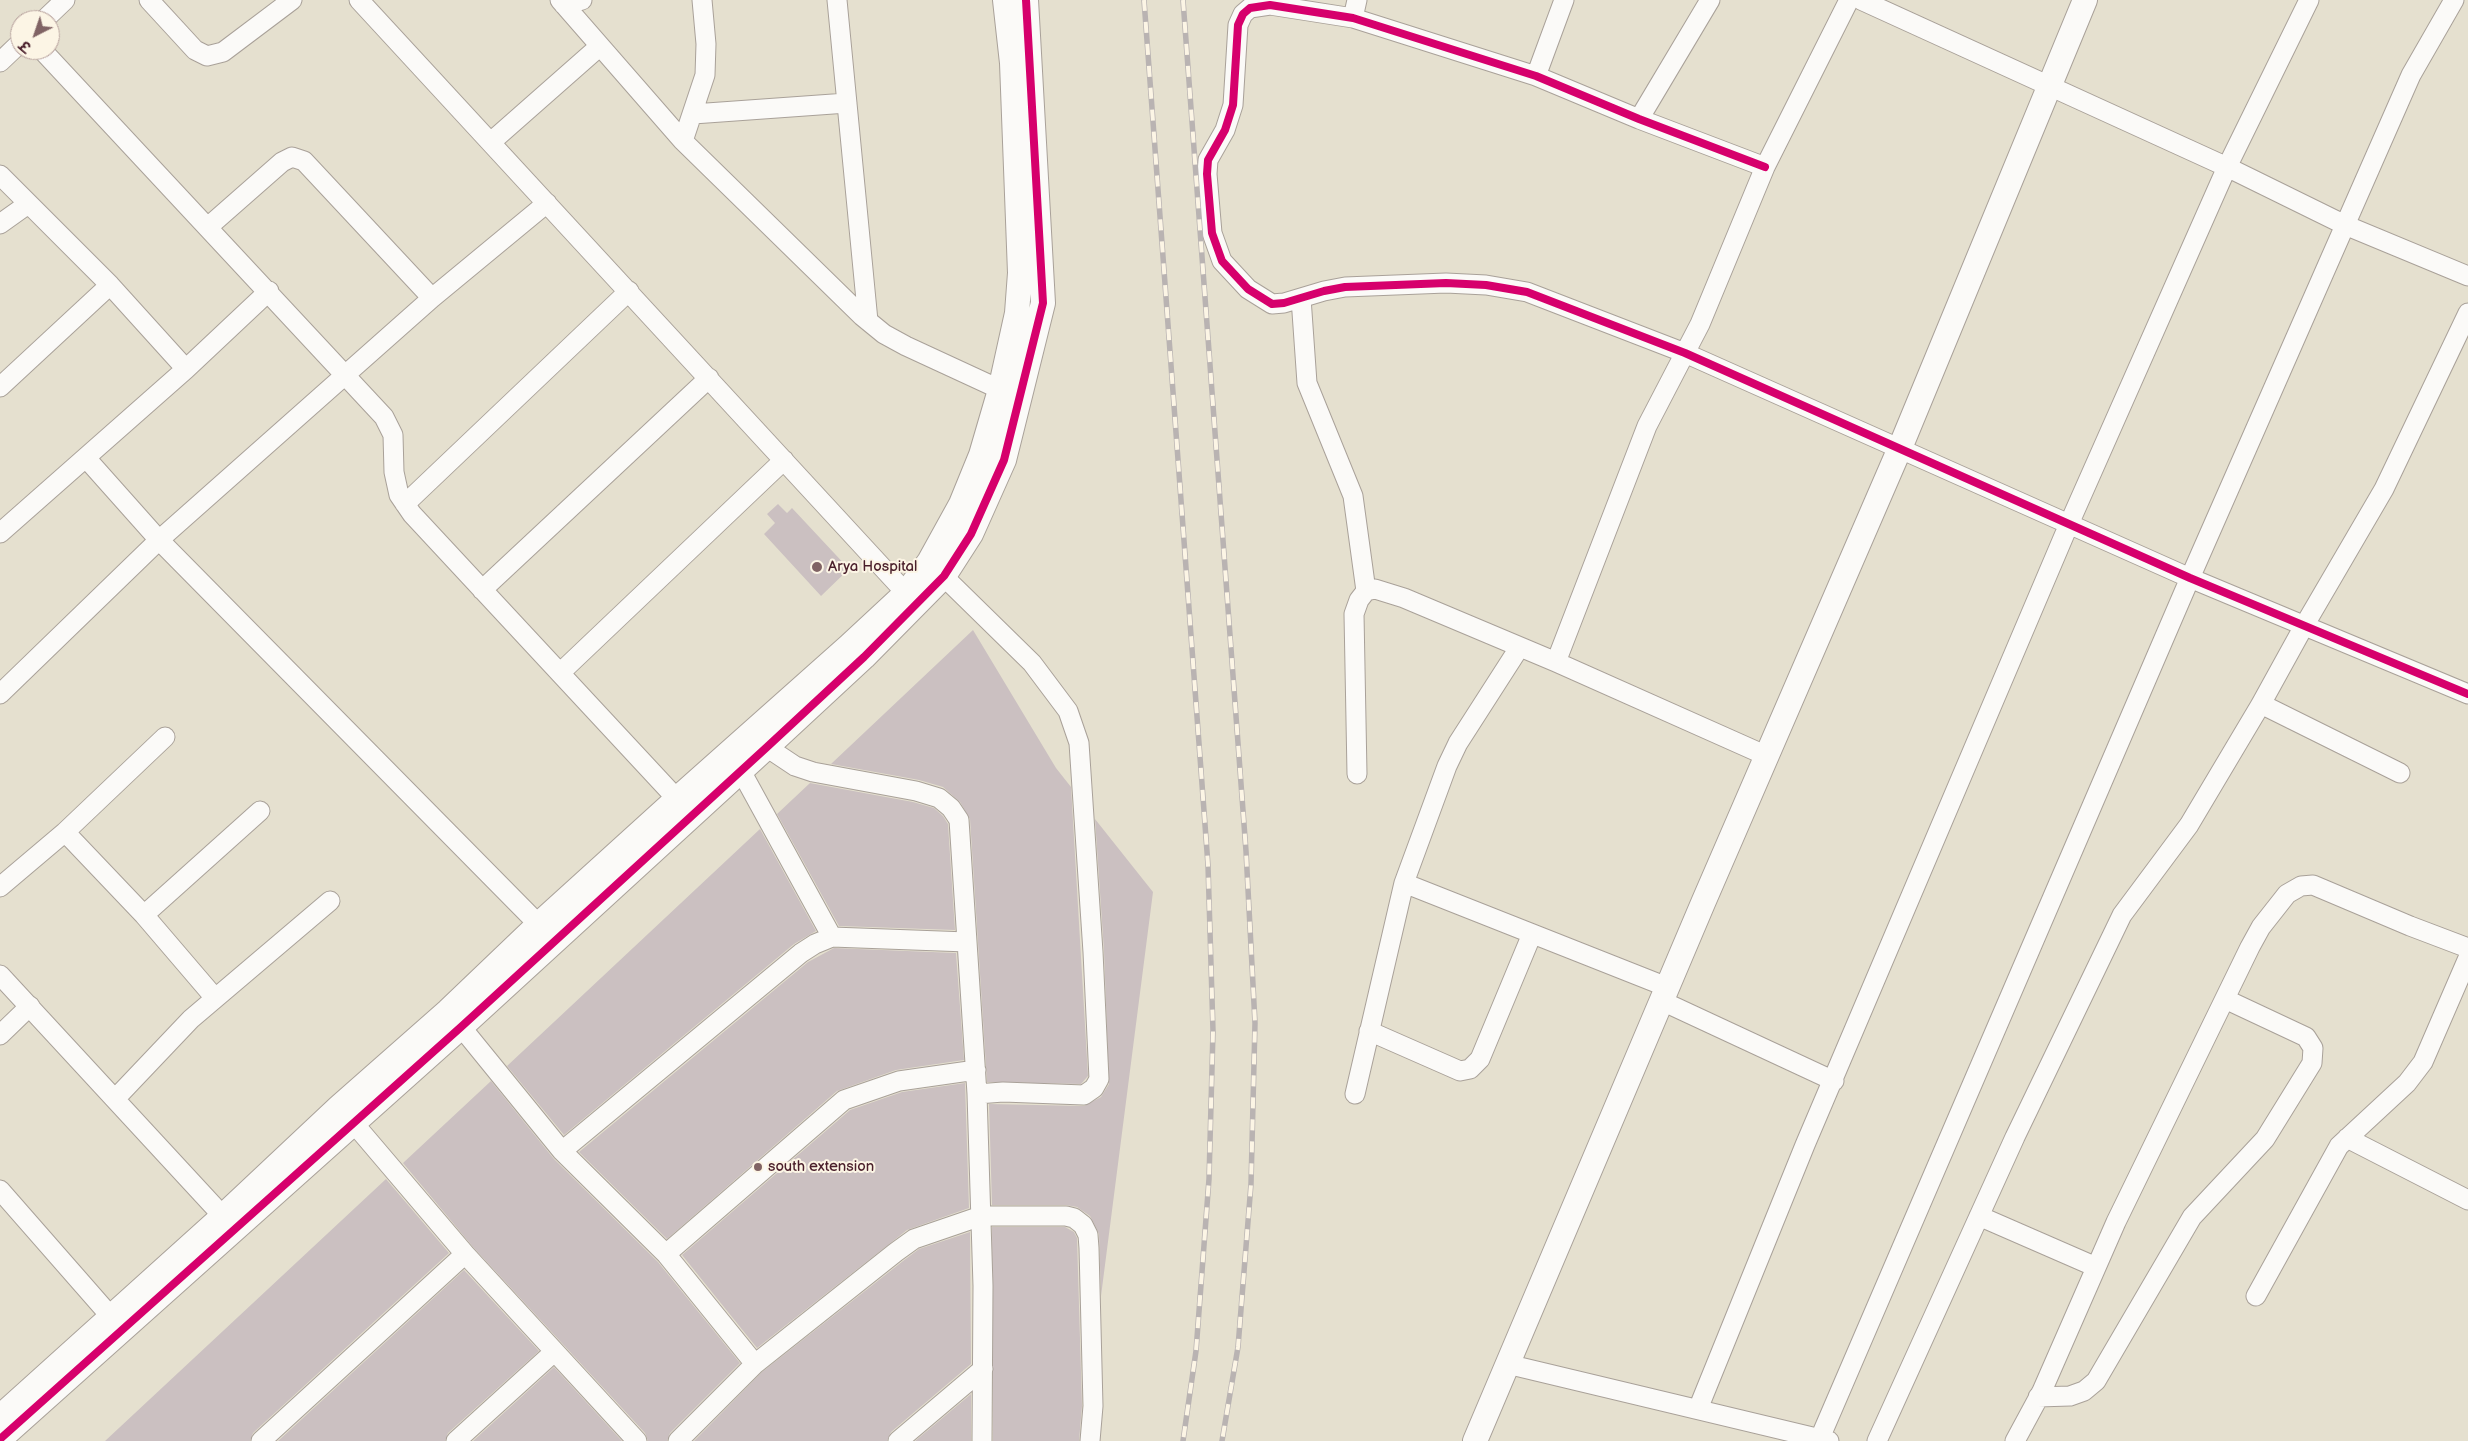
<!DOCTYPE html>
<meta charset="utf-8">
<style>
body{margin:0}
#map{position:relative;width:2468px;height:1441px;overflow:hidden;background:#e5e0cf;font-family:"Balsamiq Sans","Playpen Sans Deva",sans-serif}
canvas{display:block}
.north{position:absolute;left:10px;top:10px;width:50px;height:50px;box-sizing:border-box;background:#fcf5e5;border:1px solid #b59f9b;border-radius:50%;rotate:221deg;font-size:14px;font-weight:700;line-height:20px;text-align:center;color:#4a1f2b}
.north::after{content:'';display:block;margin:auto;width:18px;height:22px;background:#806364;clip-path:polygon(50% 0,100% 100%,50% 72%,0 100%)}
</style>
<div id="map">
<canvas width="2468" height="1441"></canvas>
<div class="north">उ</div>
</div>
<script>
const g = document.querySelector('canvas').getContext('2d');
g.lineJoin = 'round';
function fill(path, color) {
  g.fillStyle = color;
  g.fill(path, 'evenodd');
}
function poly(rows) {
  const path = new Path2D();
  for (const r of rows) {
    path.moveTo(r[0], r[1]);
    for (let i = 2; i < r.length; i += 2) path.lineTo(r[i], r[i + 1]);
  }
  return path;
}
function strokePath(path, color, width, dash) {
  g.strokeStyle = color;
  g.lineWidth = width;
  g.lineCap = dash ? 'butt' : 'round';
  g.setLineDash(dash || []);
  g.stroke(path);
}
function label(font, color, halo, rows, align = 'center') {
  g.font = font + ' "Balsamiq Sans",sans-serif';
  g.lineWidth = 4;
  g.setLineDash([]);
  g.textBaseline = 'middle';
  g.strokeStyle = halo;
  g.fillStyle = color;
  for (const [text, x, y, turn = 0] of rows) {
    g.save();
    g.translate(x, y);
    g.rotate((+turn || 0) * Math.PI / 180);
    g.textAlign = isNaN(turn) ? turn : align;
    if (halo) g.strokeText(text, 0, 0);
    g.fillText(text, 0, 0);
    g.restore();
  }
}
fill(poly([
 [778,504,787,513,792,508,849,569,821,596,764,534,775,523,767,514],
 [973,630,1056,768,1071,787,1088,1076,1081,1084,987,1082,970,819,960,802,943,787,919,780,831,764],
 [810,783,913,802,934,808,943,816,948,824,955,930,839,926,777,814],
 [1095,819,1153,892,1101,1296,1099,1234,1090,1216,1077,1207,1066,1205,992,1205,989,1104,1084,1106,1101,1097,1109,1084,1104,951],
 [760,829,816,931,794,944,564,1135,507,1066],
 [834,948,956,953,964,1060,896,1070,837,1091,667,1239,579,1152,808,962],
 [491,1081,554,1159,658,1262,740,1363,670,1433,667,1441,648,1441,645,1433,473,1247,403,1163],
 [965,1083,969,1208,907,1230,757,1348,682,1255,850,1110,902,1092],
 [386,1179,449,1253,253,1433,250,1441,105,1441],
 [992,1227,1065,1227,1074,1232,1077,1238,1082,1406,1079,1441,993,1441],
 [970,1232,971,1364,891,1432,887,1441,694,1441,762,1372,903,1261,919,1249],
 [464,1270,539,1351,448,1433,445,1441,278,1441],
 [554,1367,622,1441,473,1441],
 [971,1394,971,1441,915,1441]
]), '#cbc0c1');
const minor = poly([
 [149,0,195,50,207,56,223,52,292,0],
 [359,0,906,593],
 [560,0,683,141,862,316,884,334,906,346,1012,395],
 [837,0,868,321],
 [1861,0,2227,167,2345,225,2468,276],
 [564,5,582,0],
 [1353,18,1357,0],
 [44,20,65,0],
 [42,50,384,417,393,435,394,472,399,495,412,514,677,799],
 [0,62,20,43],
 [1536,76,1564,0],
 [693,114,847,103],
 [1639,119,1710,0],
 [683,141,705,75,706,44,702,0],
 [491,142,600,46],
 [1765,167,1639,119,1536,76,1353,18,1270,5,1250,8,1243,14,1238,25,1233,105,1225,130,1208,160,1207,174,1212,233,1222,261,1248,289,1272,304,1284,303,1324,291,1345,287,1446,283,1486,285,1527,292,1685,353,2190,578,2468,694],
 [0,175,110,285,186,369],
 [0,224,28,204],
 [208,227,282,162,292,157,304,161,432,298],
 [1301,298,1307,383,1353,496,1366,591],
 [0,387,110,285],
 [86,458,159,540,548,934],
 [405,504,629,291],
 [0,533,186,369,269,291],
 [935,568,1032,663,1068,711,1079,743,1093,952,1099,1079,1094,1088,1084,1095,1003,1092,977,1094],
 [482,590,709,378],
 [1556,662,1647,426,1700,324,1765,167,1849,0],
 [560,673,784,460],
 [0,694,159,540,432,298,547,203],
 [2261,704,2400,773],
 [756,740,795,766,813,772,916,791,939,798,951,808,959,820,977,1094,983,1286,982,1441],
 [735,760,832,937],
 [1357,774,1354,614,1359,600,1366,591,1375,589,1404,598,1556,662,1767,756],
 [65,832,144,915,215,998],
 [1404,883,1667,987],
 [0,887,65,832,165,737],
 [144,915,260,811],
 [0,975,232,1226],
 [1662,1001,1834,1081],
 [453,1017,562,1151,666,1254,755,1364],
 [1369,1031,1460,1071,1470,1069,1480,1059,1532,934],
 [0,1035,30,1006],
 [1355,1094,1404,883,1447,766,1458,743,1519,648],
 [115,1099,191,1019,330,901],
 [345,1113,465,1254,637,1441],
 [2347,1138,2468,1200],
 [562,1151,801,953,815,944,832,937,967,942],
 [0,1190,120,1327],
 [1979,1216,2096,1267],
 [666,1254,844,1100,899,1081,976,1070],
 [2256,1296,2339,1146,2407,1083,2423,1062,2468,958],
 [1507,1364,1829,1441],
 [2038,1397,2070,1396,2084,1391,2096,1381,2192,1217,2265,1139,2312,1063,2313,1048,2306,1037,2225,999],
 [1698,1409,1805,1145,2069,524,2227,167,2309,0],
 [1820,1438,2190,578,2411,75,2454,0],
 [261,1441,465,1254],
 [456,1441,554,1352],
 [678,1441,755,1364,896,1252,914,1239,981,1216,1066,1216,1074,1218,1083,1225,1088,1235,1089,1248,1093,1406,1090,1441],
 [898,1441,983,1369],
 [1877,1441,2015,1137,2122,915,2189,825,2261,704,2304,626,2384,489,2468,313],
 [2015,1441,2042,1391,2116,1222,2250,947,2261,927,2287,894,2301,886,2313,885,2410,926,2468,948]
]);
const tertiary = poly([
 [1,1416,222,1217,339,1107,448,1011,538,925,677,799,849,646,906,593,929,562,961,504,981,455,1000,390,1017,313,1020,273,1012,63,1005,0],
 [0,1439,461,1027,767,747,864,657,944,576,971,534,1004,460,1043,303,1026,0],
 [1475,1441,1703,903,1900,448,2085,0]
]);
strokePath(minor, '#a9a199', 21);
strokePath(tertiary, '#a9a199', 26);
strokePath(minor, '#fbfaf8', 19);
strokePath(tertiary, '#fbfaf8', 24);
const rail = poly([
 [1144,0,1208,865,1213,1031,1209,1179,1196,1351,1183,1441],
 [1183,0,1246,851,1255,1023,1251,1184,1238,1347,1222,1441]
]);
strokePath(rail, '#b9b3b2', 5.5);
strokePath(rail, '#fcf5e5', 4, [11]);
strokePath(poly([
 [1765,167,1639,119,1536,76,1353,18,1270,5,1250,8,1243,14,1238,25,1233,105,1225,130,1208,160,1207,174,1212,233,1222,261,1248,289,1272,304,1284,303,1324,291,1345,287,1446,283,1486,285,1527,292,1685,353,2190,578,2468,694],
 [0,1439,461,1027,767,747,864,657,944,576,971,534,1004,460,1043,303,1026,0]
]), '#d6006c', 8);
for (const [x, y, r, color] of [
 [817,567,6,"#806364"],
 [758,1167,5,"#806364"]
]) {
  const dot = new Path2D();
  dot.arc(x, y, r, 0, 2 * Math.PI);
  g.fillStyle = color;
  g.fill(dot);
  strokePath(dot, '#fcf5e5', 2);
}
label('15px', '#4a1f2b', '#fcf5e5', [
 ["Arya Hospital",828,567],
 ["south extension",768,1167]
], 'left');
</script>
